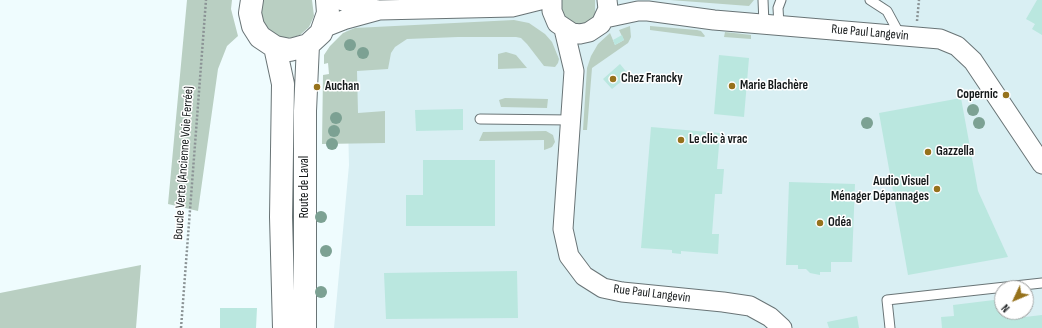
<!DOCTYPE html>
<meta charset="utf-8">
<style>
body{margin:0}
#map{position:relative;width:1042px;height:328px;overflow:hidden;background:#effcfe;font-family:"Sofia Sans Condensed",sans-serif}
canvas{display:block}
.north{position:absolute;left:994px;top:280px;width:40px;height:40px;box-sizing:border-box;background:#fff;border:1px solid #a1a3a3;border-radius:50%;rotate:226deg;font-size:11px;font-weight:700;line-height:16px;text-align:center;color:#15191a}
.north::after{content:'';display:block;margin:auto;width:14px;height:18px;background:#96721c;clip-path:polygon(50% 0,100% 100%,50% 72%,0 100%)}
</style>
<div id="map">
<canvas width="1042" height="328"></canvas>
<div class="north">N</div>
</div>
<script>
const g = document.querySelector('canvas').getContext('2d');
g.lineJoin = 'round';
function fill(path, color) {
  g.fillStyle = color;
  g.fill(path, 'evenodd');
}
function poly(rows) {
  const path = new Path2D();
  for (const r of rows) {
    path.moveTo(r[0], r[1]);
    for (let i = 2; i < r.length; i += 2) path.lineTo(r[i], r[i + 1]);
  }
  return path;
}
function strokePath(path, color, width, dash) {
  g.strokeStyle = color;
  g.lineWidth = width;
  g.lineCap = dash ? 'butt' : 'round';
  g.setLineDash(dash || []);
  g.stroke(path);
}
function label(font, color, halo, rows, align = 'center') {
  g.font = font + ' "Sofia Sans Condensed",sans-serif';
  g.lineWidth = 3;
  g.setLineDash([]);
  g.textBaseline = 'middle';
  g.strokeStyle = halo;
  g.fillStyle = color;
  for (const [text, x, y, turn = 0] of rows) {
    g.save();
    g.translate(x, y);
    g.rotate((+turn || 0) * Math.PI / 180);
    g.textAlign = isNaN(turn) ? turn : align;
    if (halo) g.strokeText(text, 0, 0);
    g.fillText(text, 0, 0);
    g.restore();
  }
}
fill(poly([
 [345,0,1042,0,1042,328,334,328,349,165],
 [1002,288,1026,288,1026,312,1002,312]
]), '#d9eff3');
fill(poly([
 [187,0,232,0,231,9,238,36,227,46,218,69,198,211,168,204],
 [262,0,312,0,314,16,309,27,300,35,290,38,280,37,268,30,262,22,259,10],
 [558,0,595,0,595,14,591,20,579,26,566,23],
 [670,0,754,0,749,6],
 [514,20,529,23,545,34,552,42,559,59,558,63,555,67,544,66,527,44,521,38,516,37,458,37,407,39,395,47,391,53,388,69,357,71,358,113,385,111,385,143,322,144,323,75,329,74,328,63,324,64,324,55,330,46,343,33,355,28],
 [630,26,631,37,628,43,592,68,587,130,583,130,587,68,591,56,598,44,610,33,615,45,624,40,619,30],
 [650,26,697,30,701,31,705,36,704,37,650,30],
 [725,32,751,35,751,39,724,37],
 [506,52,516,55,527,68,498,69,498,54],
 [505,98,548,99,547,108,501,107,499,100],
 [546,131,553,135,555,142,552,147,547,149,544,150,544,140,479,141,483,132],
 [141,265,136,328,0,328,0,293]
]), '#b9cfc2');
fill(poly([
 [1037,0,1042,0,1042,35,1032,29,1035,24,1026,19],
 [622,35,624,40,615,45,613,40],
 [719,55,749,58,744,117,714,114],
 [620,64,629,75,612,89,603,79],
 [961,98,978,191,1008,257,908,275,879,113],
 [463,109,463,130,416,131,415,110],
 [651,127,720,133,717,169,724,169,722,194,715,194,712,234,719,234,718,254,681,251,681,254,672,253,672,250,641,248],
 [423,160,495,160,495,226,406,226,406,195,423,195],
 [789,182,855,184,852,262,831,262,831,272,820,272,820,275,810,273,806,269,798,269,798,265,786,265],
 [517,271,518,318,386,319,384,273],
 [1002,299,1002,312,1025,312,1025,317,1042,315,1042,328,942,328,941,317,954,316,953,305],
 [220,308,257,308,256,328,220,328],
 [857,316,859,328,829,328,827,322]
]), '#bae7df');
const service = poly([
 [763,0,764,24],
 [870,0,887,11,900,35],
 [779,25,778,8,781,0],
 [480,119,571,120],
 [890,328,887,300,1042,283]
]);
const minor = poly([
 [340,0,377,10],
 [552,0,552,11,557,23,572,33,580,34,589,32,601,24,608,9,607,0],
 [605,18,638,11,648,11,714,20,940,39,957,46,973,61,1042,164],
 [323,28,346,19,379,10,512,7,540,0],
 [564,29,574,71,563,229,569,256,584,276,603,288,622,292,723,302,750,306,770,317,782,328]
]);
const secondary = poly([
 [252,0,250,13,253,26,260,37,275,47,290,50,308,45,321,33,328,13,327,0],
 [275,47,283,84,281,217,284,328],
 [305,328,305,111,308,45]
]);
strokePath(service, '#697476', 11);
strokePath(minor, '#697476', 21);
strokePath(secondary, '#697476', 24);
strokePath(poly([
 [917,21,919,0],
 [181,328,206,0]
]), '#8b9395', 2.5, [2, 2]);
strokePath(service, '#fff', 9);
strokePath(minor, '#fff', 19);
strokePath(secondary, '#fff', 22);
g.fillStyle = '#7ca193';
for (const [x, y] of [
 [350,45],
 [363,53],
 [973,110],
 [336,118],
 [867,123],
 [979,123],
 [334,131],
 [332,144],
 [321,217],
 [326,251],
 [321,292]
]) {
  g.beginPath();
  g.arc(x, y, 6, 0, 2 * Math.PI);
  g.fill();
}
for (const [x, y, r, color] of [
 [613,79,4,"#96721c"],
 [732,86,4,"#96721c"],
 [317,87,4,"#96721c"],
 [1006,95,4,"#96721c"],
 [681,140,4,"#96721c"],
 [928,152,4,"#96721c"],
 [937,189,4,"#96721c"],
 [820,223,4,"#96721c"]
]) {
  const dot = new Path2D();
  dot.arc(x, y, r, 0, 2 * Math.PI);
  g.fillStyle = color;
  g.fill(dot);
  strokePath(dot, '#fff', 1.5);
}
label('13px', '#15191a', '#fff', [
 ["Rue Paul Langevin",870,33,5],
 ["Boucle Verte (Ancienne Voie Ferrée)",184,163,-86],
 ["Route de Laval",305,187,-90],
 ["Rue Paul Langevin",652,294,7]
]);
label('bold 13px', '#15191a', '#fff', [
 ["Chez Francky",621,79],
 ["Marie Blachère",740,86],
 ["Auchan",325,87],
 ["Copernic",998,95,"right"],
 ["Le clic à vrac",689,140],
 ["Gazzella",936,152],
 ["Audio Visuel",929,182,"right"],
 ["Ménager Dépannages",929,197,"right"],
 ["Odéa",828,223]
], 'left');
</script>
